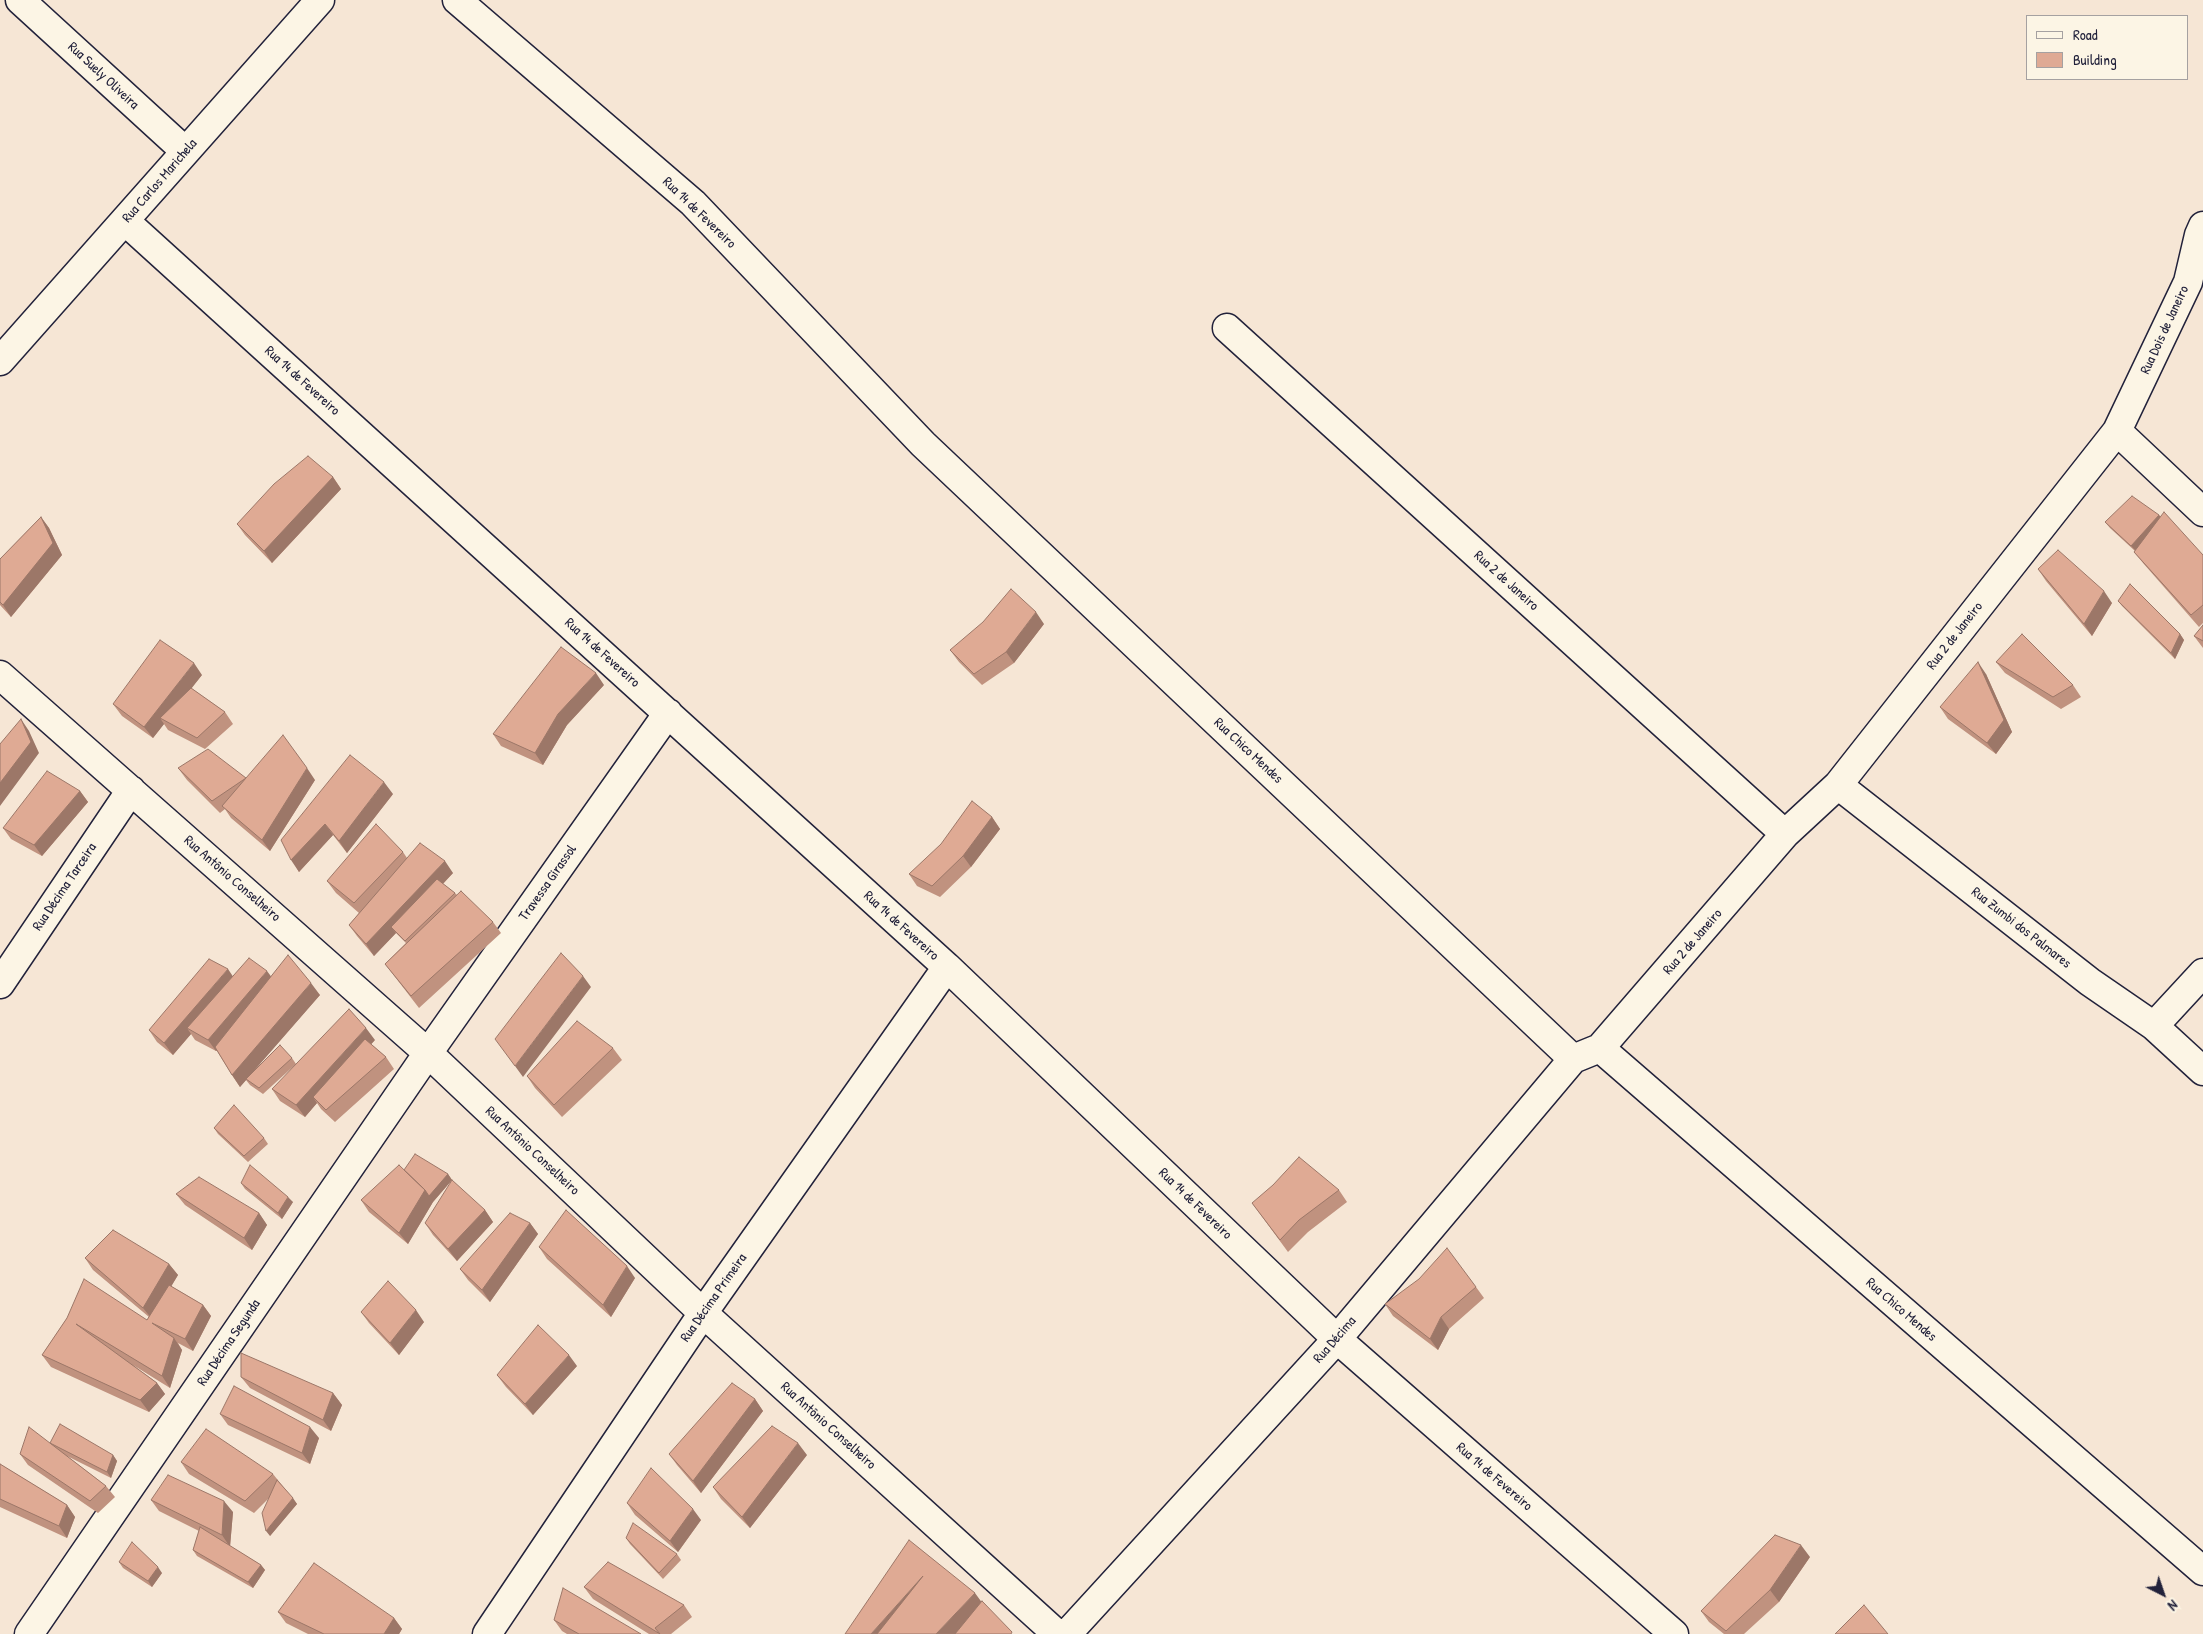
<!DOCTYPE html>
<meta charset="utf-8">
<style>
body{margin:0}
#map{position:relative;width:2203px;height:1634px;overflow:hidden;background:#f6e6d5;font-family:"Patrick Hand",sans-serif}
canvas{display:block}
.legend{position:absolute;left:2026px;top:15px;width:162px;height:65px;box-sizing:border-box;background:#fcf5e5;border:1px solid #a5a1a1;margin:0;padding:6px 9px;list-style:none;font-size:15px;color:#22223b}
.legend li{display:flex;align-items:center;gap:10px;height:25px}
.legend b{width:25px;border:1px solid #a5a1a1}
.north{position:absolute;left:2138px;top:1569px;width:50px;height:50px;-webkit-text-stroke:4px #fcf5e5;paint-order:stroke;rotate:139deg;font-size:14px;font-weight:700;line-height:20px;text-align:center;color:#22223b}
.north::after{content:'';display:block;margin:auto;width:18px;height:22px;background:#22223b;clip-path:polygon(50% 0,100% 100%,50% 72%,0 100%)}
</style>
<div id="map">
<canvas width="2203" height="1634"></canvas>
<ul class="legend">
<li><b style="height:6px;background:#fcf5e5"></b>Road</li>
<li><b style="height:14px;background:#dfaa94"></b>Building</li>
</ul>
<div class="north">N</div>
</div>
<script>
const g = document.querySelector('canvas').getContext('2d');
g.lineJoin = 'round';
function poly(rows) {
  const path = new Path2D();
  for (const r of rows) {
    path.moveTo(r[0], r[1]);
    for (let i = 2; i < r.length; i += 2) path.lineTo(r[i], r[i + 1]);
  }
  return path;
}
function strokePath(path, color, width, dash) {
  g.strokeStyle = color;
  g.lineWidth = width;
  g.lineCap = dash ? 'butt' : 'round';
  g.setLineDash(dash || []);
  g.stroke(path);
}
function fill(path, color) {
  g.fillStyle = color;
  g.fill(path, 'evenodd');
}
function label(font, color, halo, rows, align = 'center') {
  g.font = font + ' "Patrick Hand",sans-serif';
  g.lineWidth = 4;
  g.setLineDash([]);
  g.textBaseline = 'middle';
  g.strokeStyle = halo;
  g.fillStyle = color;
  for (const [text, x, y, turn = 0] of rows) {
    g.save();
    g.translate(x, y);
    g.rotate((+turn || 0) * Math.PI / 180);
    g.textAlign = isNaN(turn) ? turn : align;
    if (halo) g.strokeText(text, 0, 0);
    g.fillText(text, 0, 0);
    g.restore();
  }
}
const street = poly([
 [20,0,185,151],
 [457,0,693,203,923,444,1573,1059],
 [125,221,947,967,1337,1339,1674,1634],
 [1227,328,1785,834],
 [0,361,320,0],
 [2117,431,2203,512],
 [0,675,428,1053,703,1313,1057,1634],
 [1838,785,2090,982,2154,1026,2203,1071],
 [0,984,131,790],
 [2154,1026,2203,973],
 [1600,1048,2203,1571],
 [29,1634,428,1053,668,713],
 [487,1634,703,1313,947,967],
 [1067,1634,1337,1339,1573,1059,1600,1048,1785,834,1838,785,2117,431,2188,282,2199,235,2203,226]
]);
strokePath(street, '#22223b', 31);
strokePath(street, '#fcf5e5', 28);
fill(poly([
 [333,477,341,489,272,563,245,535,237,524],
 [2159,515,2203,555,2203,623,2199,627,2143,563,2134,552,2135,551,2110,528,2105,522],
 [41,517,49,528,62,555,11,617,0,605,0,559],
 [2038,569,2112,603,2092,636,2046,581],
 [2118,601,2180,634,2184,640,2175,659,2122,606],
 [1044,624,1014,663,982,685,959,662,950,650],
 [2203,625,2203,648,2194,636],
 [1996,662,2073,685,2081,697,2061,709,2005,673],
 [1986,674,2012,732,1996,754,1948,719,1940,707],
 [202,675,191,688,225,712,233,724,205,749,168,730,164,724,153,738,122,716,113,704],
 [604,685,567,725,543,765,501,746,493,734],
 [178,768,246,778,315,780,270,851,231,818,225,809,220,813,187,780],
 [80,791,88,802,42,856,11,839,3,828],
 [393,794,347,853,333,835,299,872,281,840],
 [992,817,1000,829,971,867,940,897,917,886,909,874],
 [403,852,407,858,453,873,443,884,455,893,457,895,493,922,501,933,419,1008,385,964,406,943,396,933,374,956,357,936,349,925,359,913,336,893,327,881],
 [233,976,271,976,320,995,254,1070,292,1058,296,1064,263,1094,250,1085,246,1080,240,1087,232,1075,217,1051,216,1051,195,1040,191,1034,173,1055,157,1042,149,1030],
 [375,1040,371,1044,386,1057,394,1069,335,1122,321,1109,317,1103,305,1117,280,1101,272,1089],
 [613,1048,622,1060,562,1117,535,1088,527,1076],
 [214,1128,264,1138,268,1144,248,1162,218,1134],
 [404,1170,448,1174,452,1180,433,1202,408,1244,369,1212,361,1200],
 [241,1183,293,1202,282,1219,245,1189],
 [1339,1190,1347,1202,1308,1232,1288,1252,1252,1203],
 [176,1194,259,1213,267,1225,252,1250,185,1205],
 [485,1210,493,1222,457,1261,433,1235,425,1223],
 [530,1223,538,1234,490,1302,468,1280,460,1269],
 [539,1247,635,1278,611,1317,547,1259],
 [85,1258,169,1264,178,1275,171,1286,203,1305,211,1316,193,1351,178,1343,182,1350,170,1388,133,1365,157,1383,165,1394,149,1412,51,1367,42,1355,67,1318,147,1320,149,1317,93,1270],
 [1476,1287,1484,1298,1449,1329,1438,1350,1393,1316,1385,1304],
 [361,1312,424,1322,399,1355,369,1323],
 [577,1366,533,1415,506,1387,497,1375],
 [241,1377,333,1393,342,1405,331,1431,250,1388],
 [755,1399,763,1411,701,1493,677,1465,669,1454],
 [220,1414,319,1438,310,1464,228,1425],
 [50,1443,113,1455,117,1461,111,1478,67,1456,106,1486,115,1497,98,1513,28,1465,20,1454],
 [807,1455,750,1528,721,1499,713,1487],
 [181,1462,273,1474,297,1504,270,1536,269,1498,254,1513,189,1474],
 [0,1464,67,1505,75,1517,67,1538,0,1507],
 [151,1500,233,1512,230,1546,261,1565,265,1570,253,1588,197,1556,193,1550,199,1531,159,1511],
 [627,1503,701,1520,678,1552,635,1515],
 [626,1538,677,1554,681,1560,663,1579,630,1544],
 [1810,1557,1779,1602,1744,1634,1724,1634,1709,1622,1701,1611],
 [119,1562,162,1573,152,1587,123,1568],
 [584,1587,684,1605,692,1617,671,1634,649,1634,593,1599],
 [278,1612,394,1618,402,1629,399,1634,308,1634,286,1623],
 [554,1620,641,1634,567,1634,562,1631]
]), '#c0927f');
fill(poly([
 [333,477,341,489,272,563,264,551],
 [2159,515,2163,521,2136,551,2131,546],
 [41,517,49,528,62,555,11,617,3,605],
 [2104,591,2112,603,2092,636,2084,624],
 [1036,612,1044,624,1014,663,1006,652],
 [2180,634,2184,640,2175,659,2171,653],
 [1978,662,1986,674,2012,732,1996,754,1987,743],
 [194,663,202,675,166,721,160,718,164,724,153,738,144,727],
 [596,673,604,685,567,725,543,765,535,753,558,714],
 [21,719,29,731,39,753,0,806,0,783],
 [307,768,315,780,270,851,262,840],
 [384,782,393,794,347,853,339,841],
 [80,791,88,802,42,856,34,845],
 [992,817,1000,829,971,867,963,856],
 [325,824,333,835,299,872,291,860],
 [445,861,453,873,397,932,391,927,396,933,374,956,366,944],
 [228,969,236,981,187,1028,191,1034,173,1055,164,1043],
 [267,971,276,983,216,1051,208,1040],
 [583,976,591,987,523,1077,515,1066],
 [311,983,320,995,240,1087,232,1075],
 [366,1028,375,1040,318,1102,313,1097,317,1103,305,1117,296,1105],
 [448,1174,452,1180,433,1202,408,1244,399,1233,425,1190],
 [288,1197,293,1202,282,1219,278,1213],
 [485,1210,493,1222,457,1261,448,1249],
 [259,1213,267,1225,252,1250,244,1238],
 [530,1223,538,1234,490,1302,482,1290],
 [169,1264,178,1275,152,1319,143,1308],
 [627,1266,635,1278,611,1317,603,1305],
 [203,1305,211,1316,193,1351,185,1339],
 [416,1310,424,1322,399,1355,390,1343],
 [1441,1317,1449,1329,1438,1350,1430,1339],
 [174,1338,182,1350,170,1388,162,1376],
 [569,1355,577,1366,533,1415,525,1404],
 [157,1383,165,1394,149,1412,140,1400],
 [333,1393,342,1405,331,1431,323,1420],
 [755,1399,763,1411,701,1493,693,1481],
 [310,1427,319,1438,310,1464,302,1453],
 [798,1443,807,1455,750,1528,742,1517],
 [113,1455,117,1461,111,1478,107,1472],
 [293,1498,297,1504,270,1536,266,1531],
 [224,1501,233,1512,230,1547,222,1535],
 [67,1505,75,1517,67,1538,59,1526],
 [693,1509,701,1520,678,1552,670,1541],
 [1801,1545,1810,1557,1779,1602,1770,1590],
 [261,1565,265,1570,253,1588,248,1582],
 [158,1567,162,1573,152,1587,148,1581],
 [923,1576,890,1634,871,1634],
 [975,1593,983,1604,955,1634,936,1634],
 [394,1618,402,1629,399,1634,384,1634]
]), '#9c7768');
const building = poly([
 [308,456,333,477,264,551,237,524,274,484,308,456],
 [2132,496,2159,515,2131,546,2105,522,2132,496],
 [2164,512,2203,555,2203,605,2191,615,2134,552,2164,512],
 [41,517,53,543,3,605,0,602,0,559,41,517],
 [2058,550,2104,591,2084,624,2038,569,2058,550],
 [2130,584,2180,634,2171,653,2118,601,2130,584],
 [1011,589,1036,612,1006,652,974,674,950,650,983,622,1011,589],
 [2203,625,2203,641,2194,636,2203,625],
 [2022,634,2073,685,2053,697,1996,662,2022,634],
 [160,640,194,663,144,727,113,704,160,640],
 [561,647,596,673,558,714,535,753,493,734,561,647],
 [1978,662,2004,720,1987,743,1940,707,1978,662],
 [191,688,225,712,197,738,160,718,191,688],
 [21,719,31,742,0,783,0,744,21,719],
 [283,735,307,768,262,840,222,806,246,778,212,801,178,768,208,749,246,778,283,735],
 [350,755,384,782,339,841,325,824,291,860,281,840,350,755],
 [47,771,80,791,34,845,3,828,47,771],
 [972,801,992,817,963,856,932,886,909,874,941,844,972,801],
 [376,824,403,852,354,903,327,881,376,824],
 [420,843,445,861,366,944,349,925,420,843],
 [437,879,455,893,405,941,391,927,437,879],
 [461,891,493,922,411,996,385,964,461,891],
 [561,953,583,976,515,1066,495,1039,561,953],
 [288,955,311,983,232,1075,215,1047,288,955],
 [249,958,267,971,208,1040,187,1028,249,958],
 [209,959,228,969,164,1043,149,1030,209,959],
 [349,1009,366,1028,296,1105,272,1089,349,1009],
 [577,1021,613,1048,554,1105,527,1076,577,1021],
 [365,1039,386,1057,326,1110,313,1097,365,1039],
 [280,1045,292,1058,259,1088,246,1079,280,1045],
 [234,1105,264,1138,244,1156,214,1128,234,1105],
 [415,1154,448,1174,429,1196,425,1190,404,1170,415,1154],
 [1299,1157,1339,1190,1299,1220,1280,1240,1252,1203,1273,1185,1299,1157],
 [250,1165,288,1197,278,1213,241,1183,250,1165],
 [399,1165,425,1190,399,1233,361,1200,399,1165],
 [199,1177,259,1213,244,1238,176,1194,199,1177],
 [452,1180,485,1210,448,1249,425,1223,452,1180],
 [566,1210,627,1266,603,1305,539,1247,566,1210],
 [510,1213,530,1223,482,1290,460,1269,510,1213],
 [113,1230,169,1264,143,1308,85,1258,113,1230],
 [1447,1248,1476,1287,1441,1317,1430,1339,1385,1304,1419,1279,1447,1248],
 [84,1279,147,1320,169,1285,203,1305,185,1339,152,1323,174,1338,162,1376,76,1324,157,1383,140,1400,42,1355,67,1318,84,1279],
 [388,1281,416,1310,390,1343,361,1312,388,1281],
 [538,1325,569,1355,525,1404,497,1375,538,1325],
 [241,1353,333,1393,323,1420,241,1377,241,1353],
 [732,1383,755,1399,693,1481,669,1454,732,1383],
 [234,1386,310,1427,302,1453,220,1414,234,1386],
 [60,1424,113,1455,107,1472,50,1443,60,1424],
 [772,1426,798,1443,742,1517,713,1487,772,1426],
 [29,1427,106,1486,90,1501,20,1454,29,1427],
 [206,1429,273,1474,245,1501,181,1462,206,1429],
 [0,1464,67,1505,59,1526,0,1499,0,1464],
 [651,1468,693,1509,670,1541,627,1503,651,1468],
 [168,1475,224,1501,222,1535,151,1500,168,1475],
 [277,1480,293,1498,266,1531,262,1513,277,1480],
 [633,1523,677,1554,659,1573,626,1538,633,1523],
 [200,1527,261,1565,248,1582,193,1550,200,1527],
 [1775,1535,1801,1545,1770,1590,1726,1631,1701,1611,1775,1535],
 [909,1540,975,1593,936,1634,877,1634,923,1576,871,1634,845,1634,909,1540],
 [132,1542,158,1567,148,1581,119,1562,132,1542],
 [608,1562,684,1605,655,1628,660,1634,584,1587,608,1562],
 [314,1563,394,1618,384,1634,324,1634,278,1612,314,1563],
 [563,1588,641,1634,579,1634,554,1620,563,1588],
 [982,1601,1012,1632,1011,1634,955,1634,982,1601],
 [1864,1605,1888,1634,1835,1634,1864,1605]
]);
fill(building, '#dfaa94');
strokePath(building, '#9c7768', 1);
label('14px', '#22223b', '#fcf5e5', [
 ["Rua Suely Oliveira",103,76,43],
 ["Rua Carlos Marichela",160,181,-49],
 ["Rua 14 de Fevereiro",699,213,44],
 ["Rua Dois de Janeiro",2165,330,-65],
 ["Rua 14 de Fevereiro",302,381,42],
 ["Rua 2 de Janeiro",1506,581,42],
 ["Rua 2 de Janeiro",1955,636,-52],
 ["Rua 14 de Fevereiro",602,653,42],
 ["Rua Chico Mendes",1248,751,43],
 ["Rua Antônio Conselheiro",232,879,41],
 ["Travessa Girassol",548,883,-55],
 ["Rua Décima Tarceira",65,887,-56],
 ["Rua 14 de Fevereiro",901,926,42],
 ["Rua Zumbi dos Palmares",2021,928,38],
 ["Rua 2 de Janeiro",1693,942,-49],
 ["Rua Antônio Conselheiro",532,1151,43],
 ["Rua 14 de Fevereiro",1195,1204,44],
 ["Rua Décima Primeira",714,1298,-55],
 ["Rua Chico Mendes",1901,1310,41],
 ["Rua Décima",1335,1340,-49],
 ["Rua Décima Segunda",229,1343,-56],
 ["Rua Antônio Conselheiro",828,1426,42],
 ["Rua 14 de Fevereiro",1494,1477,41]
]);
</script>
